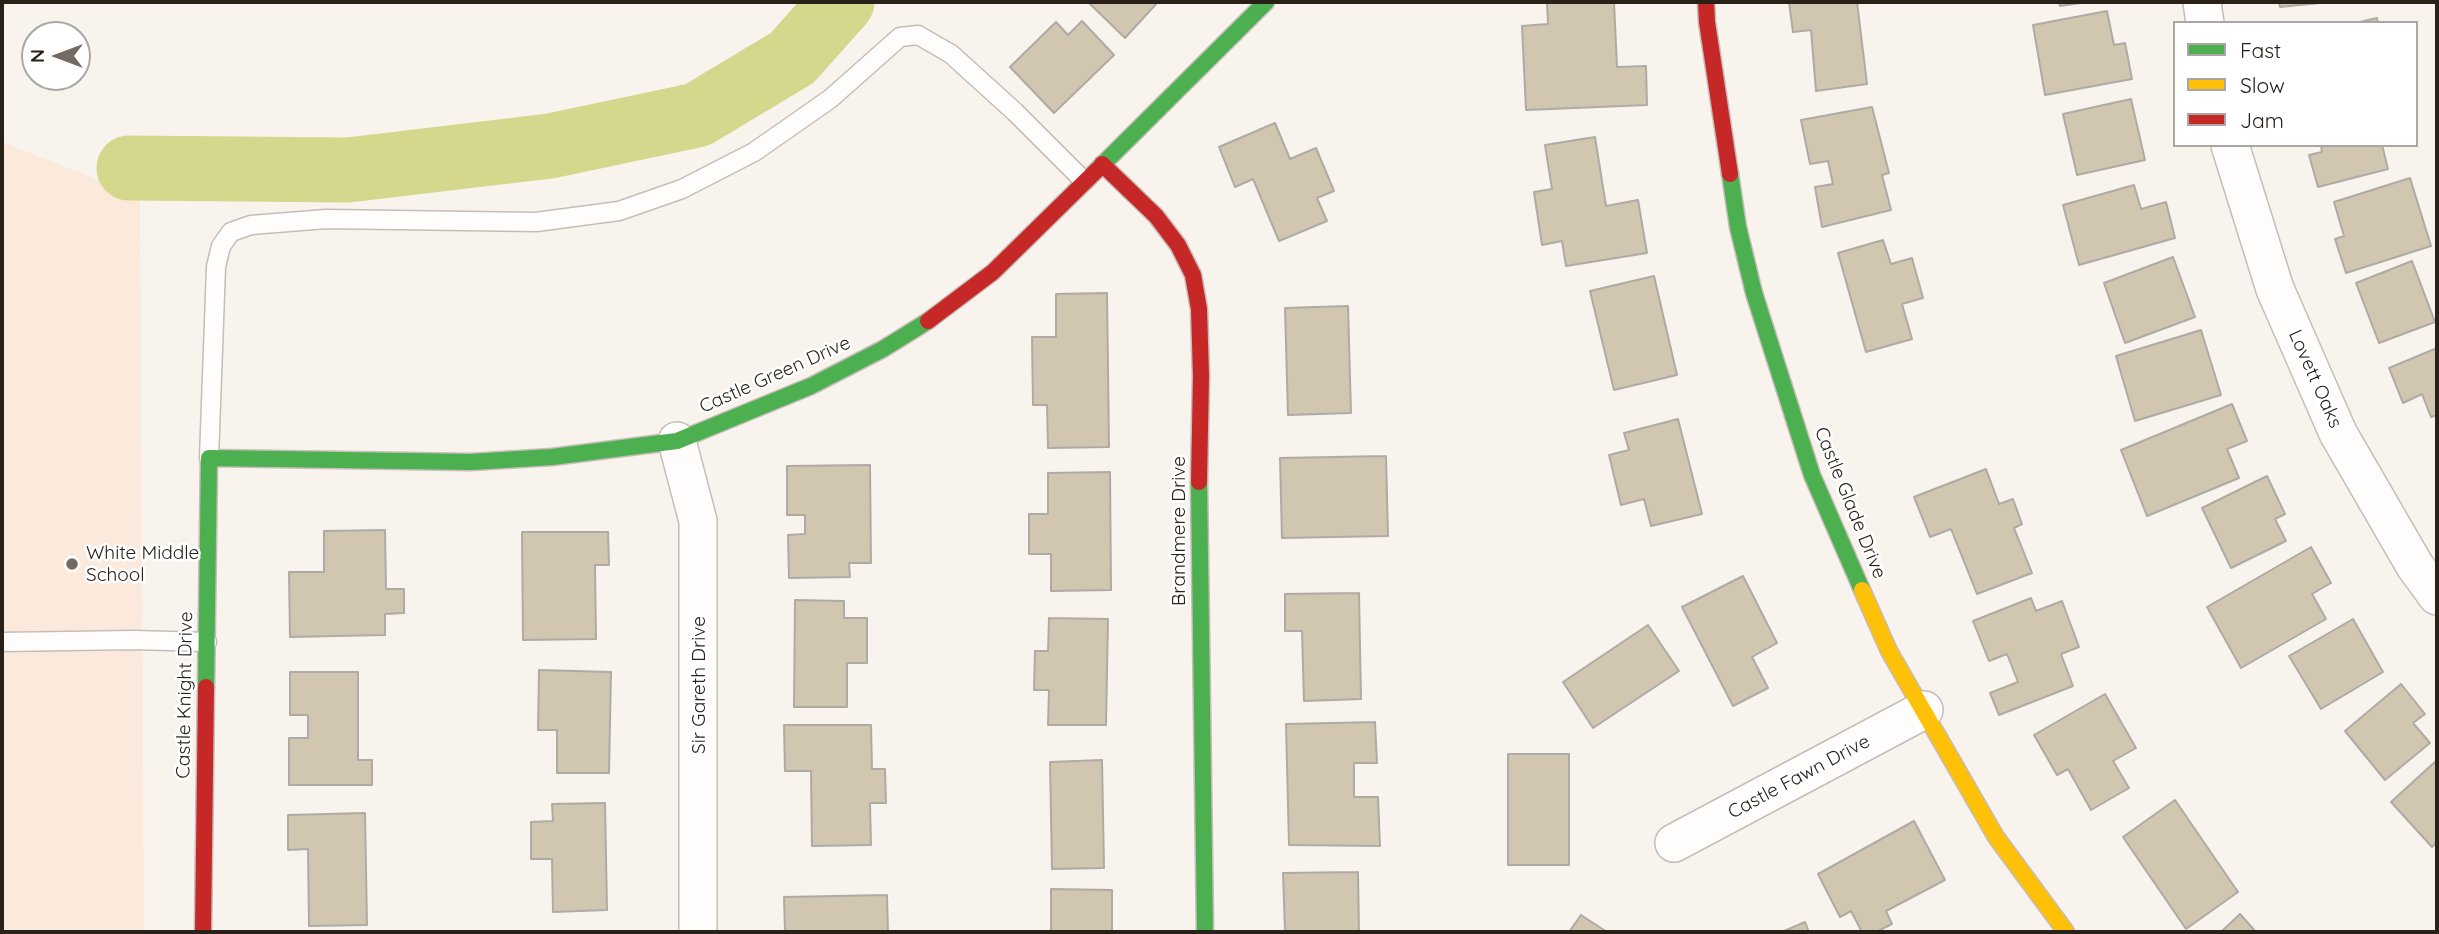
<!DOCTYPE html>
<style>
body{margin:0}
#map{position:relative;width:2439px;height:934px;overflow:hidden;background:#f9f3ee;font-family:Quicksand,sans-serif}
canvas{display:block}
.frame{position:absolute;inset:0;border:4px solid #292018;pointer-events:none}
.legend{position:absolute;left:2173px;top:21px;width:245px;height:126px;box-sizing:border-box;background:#fff;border:2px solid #a9a6a3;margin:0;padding:9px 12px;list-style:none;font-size:21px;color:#292018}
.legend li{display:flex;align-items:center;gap:14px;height:35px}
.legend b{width:35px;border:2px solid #a9a6a3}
.north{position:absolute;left:21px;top:21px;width:70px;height:70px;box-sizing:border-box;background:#fff;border:2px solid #a9a6a3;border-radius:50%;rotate:270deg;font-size:19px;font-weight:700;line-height:28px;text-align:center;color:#292018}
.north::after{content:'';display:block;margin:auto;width:24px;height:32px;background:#726a63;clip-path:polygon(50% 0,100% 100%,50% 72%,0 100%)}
</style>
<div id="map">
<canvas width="2439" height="934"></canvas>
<div class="frame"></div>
<ul class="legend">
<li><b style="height:9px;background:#4caf50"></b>Fast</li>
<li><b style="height:9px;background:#ffc107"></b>Slow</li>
<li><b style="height:9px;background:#c62828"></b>Jam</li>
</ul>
<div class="north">N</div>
</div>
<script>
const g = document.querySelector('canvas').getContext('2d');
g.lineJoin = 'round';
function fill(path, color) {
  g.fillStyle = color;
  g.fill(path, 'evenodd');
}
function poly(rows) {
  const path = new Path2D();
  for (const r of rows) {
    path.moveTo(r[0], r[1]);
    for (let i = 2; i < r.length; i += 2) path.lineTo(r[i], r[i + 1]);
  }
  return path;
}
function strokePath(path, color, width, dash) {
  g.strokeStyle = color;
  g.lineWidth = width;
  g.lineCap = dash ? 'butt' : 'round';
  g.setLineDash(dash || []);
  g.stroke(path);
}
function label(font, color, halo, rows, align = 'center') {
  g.font = font + ' Quicksand,sans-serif';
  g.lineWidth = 5;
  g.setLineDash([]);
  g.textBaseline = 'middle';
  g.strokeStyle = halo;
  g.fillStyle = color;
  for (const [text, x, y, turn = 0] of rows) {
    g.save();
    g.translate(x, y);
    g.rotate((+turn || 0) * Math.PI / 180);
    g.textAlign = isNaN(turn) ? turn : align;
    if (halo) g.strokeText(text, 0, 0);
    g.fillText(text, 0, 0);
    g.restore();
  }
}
fill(poly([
 [2,142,140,196,144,932,2,932]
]), '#fbeadc');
strokePath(poly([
 [129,168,348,170,550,146,697,115,792,58,842,2]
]), '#d5d78c', 65);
const building = poly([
 [1088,2,1158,2,1125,38,1088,2],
 [1547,2,1614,2,1617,67,1646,66,1647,105,1526,110,1522,26,1548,24,1547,2],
 [1789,2,1857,2,1867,84,1816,91,1811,30,1793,32,1789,2],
 [2059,2,2087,2,2060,6,2059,2],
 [2279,2,2330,2,2280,7,2279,2],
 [2107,11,2114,45,2125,43,2132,79,2045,95,2033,25,2107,11],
 [2377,18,2378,23,2355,23,2377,18],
 [1082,21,1114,55,1054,113,1010,67,1056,22,1068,35,1082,21],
 [2131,99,2145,160,2077,175,2063,114,2131,99],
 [1872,107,1889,173,1882,175,1891,210,1822,227,1815,187,1833,184,1828,161,1810,164,1801,120,1872,107],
 [1275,123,1290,159,1316,148,1334,191,1317,198,1327,221,1279,241,1253,179,1235,187,1219,147,1275,123],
 [1595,137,1606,206,1638,200,1647,253,1566,266,1562,241,1542,245,1534,192,1552,189,1545,145,1595,137],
 [2321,145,2382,145,2388,169,2318,187,2309,155,2322,152,2321,145],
 [2410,178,2431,246,2346,273,2335,239,2344,236,2334,202,2410,178],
 [2134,185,2141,209,2166,202,2175,238,2079,265,2063,205,2134,185],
 [1883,240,1891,264,1912,258,1923,298,1902,304,1912,339,1866,352,1838,253,1883,240],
 [2173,257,2195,317,2125,343,2104,283,2173,257],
 [2412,261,2435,322,2379,343,2356,283,2412,261],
 [1654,276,1677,375,1614,390,1590,291,1654,276],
 [1107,293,1109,447,1048,448,1047,405,1033,405,1032,337,1056,337,1056,294,1107,293],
 [1348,306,1351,413,1288,415,1285,308,1348,306],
 [2201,330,2221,395,2135,421,2116,356,2201,330],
 [2437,348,2437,415,2431,417,2422,394,2403,403,2389,368,2437,348],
 [2232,404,2247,441,2227,449,2239,478,2147,516,2121,450,2232,404],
 [1678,419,1702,514,1651,526,1644,499,1621,505,1609,455,1629,450,1624,433,1678,419],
 [1386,456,1388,536,1282,538,1280,458,1386,456],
 [870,465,871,563,849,563,850,577,789,578,788,535,805,534,805,515,787,515,787,466,870,465],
 [1986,469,1999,504,2013,499,2022,524,2014,528,2032,573,1977,594,1951,529,1930,537,1914,497,1986,469],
 [1110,472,1111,590,1051,591,1051,554,1029,554,1029,514,1048,514,1048,473,1110,472],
 [2267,476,2285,514,2275,519,2286,541,2231,568,2202,508,2267,476],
 [385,530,386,589,404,589,404,613,385,614,385,635,290,637,289,572,324,572,324,531,385,530],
 [522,532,608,532,609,565,595,565,596,639,523,640,522,532],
 [2311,547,2331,583,2312,594,2326,619,2241,668,2207,607,2311,547],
 [1743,576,1777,643,1752,657,1768,688,1733,706,1682,607,1743,576],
 [1359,593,1361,699,1304,701,1302,631,1285,631,1285,594,1359,593],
 [2031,598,2036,611,2062,601,2079,647,2061,654,2073,686,1999,715,1990,693,2018,682,2007,654,1989,661,1973,621,2031,598],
 [795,600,844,601,844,618,867,618,867,663,847,663,847,707,794,707,795,600],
 [1049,618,1108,619,1106,725,1048,725,1049,690,1034,690,1035,651,1048,651,1049,618],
 [2353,619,2383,672,2321,709,2289,656,2353,619],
 [1648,625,1679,671,1593,728,1563,682,1648,625],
 [539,670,611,672,609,773,557,773,557,730,538,730,539,670],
 [290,672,358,672,358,760,372,760,372,785,289,785,289,738,308,738,308,715,290,715,290,672],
 [2401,684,2425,714,2413,723,2430,743,2385,780,2345,731,2401,684],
 [2105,694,2136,748,2113,761,2129,788,2091,810,2068,769,2057,775,2034,735,2105,694],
 [1375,722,1377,763,1354,763,1354,797,1378,797,1380,846,1289,845,1286,724,1375,722],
 [784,725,871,725,872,769,885,769,886,803,870,803,871,845,812,846,811,771,785,771,784,725],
 [1508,754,1569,754,1569,865,1508,865,1508,754],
 [1102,760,1104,868,1052,869,1050,762,1102,760],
 [2437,760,2437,842,2432,847,2391,802,2437,760],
 [2175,800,2238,892,2186,929,2123,837,2175,800],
 [605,803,607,910,553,912,552,859,531,859,531,822,553,821,552,804,605,803],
 [365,813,367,925,309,926,308,849,288,850,288,815,365,813],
 [1914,821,1945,880,1886,911,1892,924,1876,932,1862,932,1851,911,1840,917,1818,874,1914,821],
 [1358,872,1359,932,1285,932,1283,873,1358,872],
 [1051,889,1112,890,1112,932,1051,932,1051,889],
 [887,895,888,932,785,932,784,897,887,895],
 [2240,914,2256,932,2221,932,2240,914],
 [1581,915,1607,932,1569,932,1581,915],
 [1805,922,1809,932,1782,932,1805,922]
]);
fill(building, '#d1c6b0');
strokePath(building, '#afaaa3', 2);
const lane = poly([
 [209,458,216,267,221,246,231,232,251,225,326,219,536,222,619,211,682,189,754,152,830,99,900,37,918,35,951,54,1015,112,1084,181],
 [2,642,133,640,207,642]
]);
const street = poly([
 [2202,2,2205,23],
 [2230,145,2275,289,2338,433,2415,566,2437,596],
 [677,441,698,521,698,932],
 [1674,843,1924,710]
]);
const fast = poly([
 [1097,170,1266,2],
 [1730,174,1738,227,1754,293,1812,475,1862,590],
 [1199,482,1205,932],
 [206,687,209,458,471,462,552,457,677,441,811,386,883,349,928,321]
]);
const slow = poly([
 [1862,590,1889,651,1996,837,2066,932]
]);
const jam = poly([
 [1706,2,1707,22,1730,174],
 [1102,164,1156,216,1178,245,1193,275,1199,309,1201,376,1199,482],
 [928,321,993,272,1097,170],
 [203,932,206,687]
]);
strokePath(lane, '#c5bdb7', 21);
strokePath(street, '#c5bdb7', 40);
strokePath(fast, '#c5bdb7', 19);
strokePath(slow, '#c5bdb7', 19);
strokePath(jam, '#c5bdb7', 19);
strokePath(lane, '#fefdfc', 18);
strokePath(street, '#fefdfc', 37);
strokePath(fast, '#4caf50', 16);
strokePath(slow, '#ffc107', 16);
strokePath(jam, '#c62828', 16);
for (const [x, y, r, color] of [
 [72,564,7,"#726a63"]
]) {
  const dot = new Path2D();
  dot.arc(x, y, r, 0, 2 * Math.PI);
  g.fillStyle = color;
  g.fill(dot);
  strokePath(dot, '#fff', 2.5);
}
label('19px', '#292018', '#fff', [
 ["Castle Green Drive",775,375,-24],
 ["Lovett Oaks",2315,379,66],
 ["Castle Glade Drive",1850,503,68],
 ["Brandmere Drive",1179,531,-90],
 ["Sir Gareth Drive",699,685,-90],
 ["Castle Knight Drive",185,695,-89],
 ["Castle Fawn Drive",1799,777,-28]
]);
label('19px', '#292018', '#fff', [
 ["White Middle",86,553],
 ["School",86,575]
], 'left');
</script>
